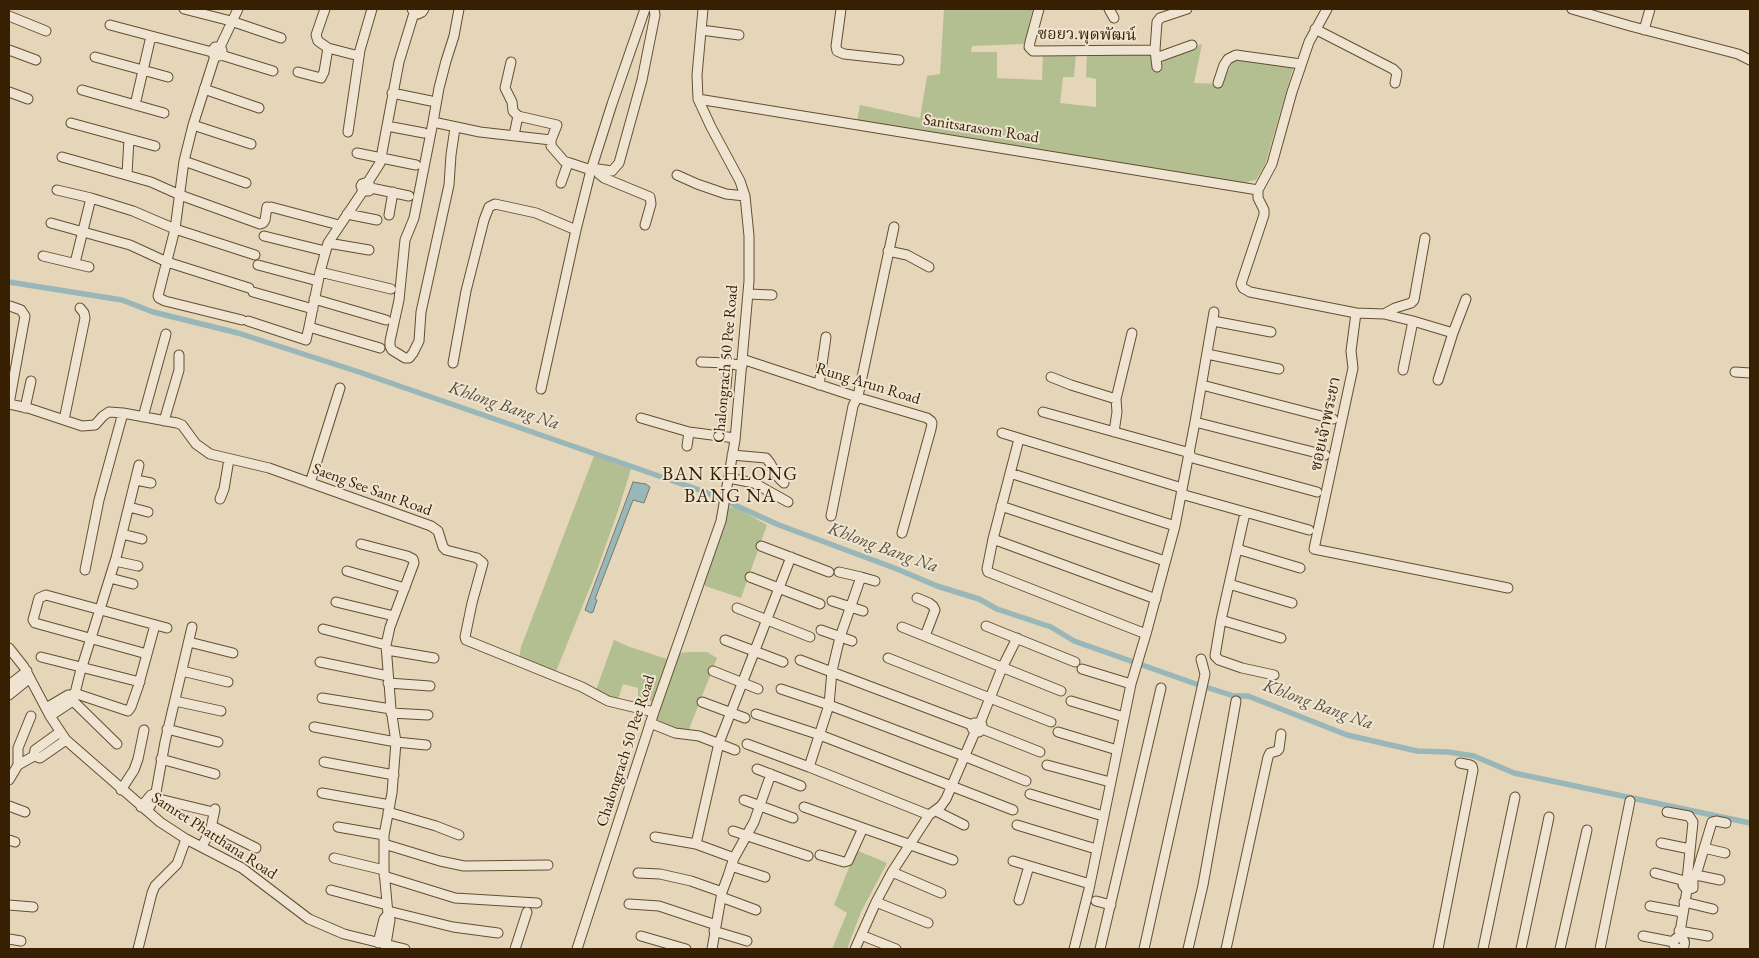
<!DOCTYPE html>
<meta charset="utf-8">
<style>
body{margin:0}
#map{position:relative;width:1759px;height:958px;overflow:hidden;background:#e6d6b9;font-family:"EB Garamond",serif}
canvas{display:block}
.frame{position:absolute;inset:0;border:10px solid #382103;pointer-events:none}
</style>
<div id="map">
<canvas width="1759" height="958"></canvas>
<div class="frame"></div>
</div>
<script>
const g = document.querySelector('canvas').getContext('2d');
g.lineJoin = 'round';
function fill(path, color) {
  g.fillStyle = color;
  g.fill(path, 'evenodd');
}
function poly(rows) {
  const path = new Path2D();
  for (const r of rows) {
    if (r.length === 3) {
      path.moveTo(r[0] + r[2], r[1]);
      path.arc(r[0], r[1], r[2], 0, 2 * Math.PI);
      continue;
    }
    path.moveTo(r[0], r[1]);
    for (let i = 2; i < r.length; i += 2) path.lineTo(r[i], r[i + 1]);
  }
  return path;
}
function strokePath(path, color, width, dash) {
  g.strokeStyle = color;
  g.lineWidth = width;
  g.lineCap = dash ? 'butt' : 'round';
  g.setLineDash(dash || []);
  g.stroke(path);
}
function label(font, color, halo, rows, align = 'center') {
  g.font = font + ' "EB Garamond","Noto Serif Thai",serif';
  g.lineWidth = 4;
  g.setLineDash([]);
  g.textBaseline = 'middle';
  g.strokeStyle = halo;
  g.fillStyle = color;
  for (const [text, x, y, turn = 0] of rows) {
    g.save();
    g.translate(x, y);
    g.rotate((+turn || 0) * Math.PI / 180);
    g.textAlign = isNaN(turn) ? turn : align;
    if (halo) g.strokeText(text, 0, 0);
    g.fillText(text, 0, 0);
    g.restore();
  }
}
fill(poly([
 [944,9,1033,9,1024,44,972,46,971,52,997,52,997,78,1042,80,1043,54,1076,54,1074,77,1063,77,1060,103,1096,107,1096,79,1086,77,1087,54,1153,53,1152,71,1161,72,1163,60,1202,44,1194,83,1221,84,1234,59,1294,65,1265,165,1256,180,1242,183,857,121,860,105,920,118,927,76,940,74],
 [594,456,631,469,618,511,597,570,555,674,519,658,521,647],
 [729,507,737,508,767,525,741,598,705,586,703,582],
 [614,640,630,647,670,660,654,702,638,697,638,688,623,684,618,700,605,697,596,690],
 [689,652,707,652,717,658,688,732,656,722,680,653],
 [856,850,887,863,861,912,847,949,832,949,847,913,834,905]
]), '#b3be91');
const water = poly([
 [633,482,646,484,650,487,644,503,633,500,595,599,597,600,593,612,591,613,585,610,633,482]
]);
fill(water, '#99b7b8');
strokePath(water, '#727b70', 1);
strokePath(poly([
 [9,282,122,300,153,312,238,333,359,372,708,493,779,525,897,569,937,586,979,599,997,609,1051,627,1074,641,1196,684,1234,696,1248,696,1347,735,1417,751,1448,752,1474,756,1514,773,1750,823]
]), '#99b7b8', 5.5);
const minor = poly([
 [184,9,231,21,281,38],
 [325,9,316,35,318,41,328,48],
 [412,9,414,13,418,14,422,12,424,9],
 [459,9,454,36,446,61,439,88,433,122,480,132,551,140,557,125,518,116,513,111,512,102,505,88,511,62],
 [841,9,836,46,837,51,844,54,899,60],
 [1039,9,1030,42,1029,47,1033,51,1155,50],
 [1109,9,1114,18],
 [1327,9,1309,42,1292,92,1272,164,1258,190,1258,198,1264,210,1264,215,1241,284,1243,288,1250,292,1356,313,1351,351,1353,368,1314,549,1508,588],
 [1572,9,1630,26,1738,54,1750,60],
 [9,16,46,31],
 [110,25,212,52],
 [1315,29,1393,69,1397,73,1395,83],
 [701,30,739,35],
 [1644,30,1650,9],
 [220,47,215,47,213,50,213,54,216,56,220,56,222,53,222,50,220,47,238,9],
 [9,50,36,60],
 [221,55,273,71],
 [215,56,193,125,184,161,175,229,158,296,159,298,165,301,242,320],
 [95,57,168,77],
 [1156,58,1192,45],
 [1157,67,1155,50,1157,22,1160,18,1187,9],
 [298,72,321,78,324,72,328,48,359,56],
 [1218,83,1224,65,1228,59,1236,55,1301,64],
 [204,89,259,108],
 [82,90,164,113],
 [9,92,28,99],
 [392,93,431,101],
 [698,99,1258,190],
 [135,105,151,36],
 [433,122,414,218,405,240,399,300,390,341,390,346,392,350,405,358,409,358,413,353,419,341,421,312,449,185,451,155,455,128],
 [71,123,155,146],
 [193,125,251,144],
 [387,126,424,133],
 [348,132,360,50,372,9],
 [514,135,518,116],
 [551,140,551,146,564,161,591,170],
 [357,153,416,165],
 [62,157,151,182,180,195,260,224,263,223,265,220,267,207],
 [184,161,246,183],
 [594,168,598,169,599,174,604,178,650,197,651,204,645,225],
 [598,169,612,171,619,163,642,80,655,15,654,9],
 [127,174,129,139],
 [677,175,697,184,726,194,745,196],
 [368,182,371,188,369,191,363,191,361,186,362,184,368,182,380,163,399,62,414,13],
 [561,183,568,163],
 [371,188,409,196],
 [57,190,91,198,133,211,175,229,255,255],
 [363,191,328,243,320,272,309,327,380,348],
 [271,207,339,225],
 [347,214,377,220],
 [389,215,393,192],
 [51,223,130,245,167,262,249,288],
 [264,236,325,251],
 [328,243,369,250],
 [888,251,907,255,929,267],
 [43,256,89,267],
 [75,263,91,198],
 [258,265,318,281],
 [320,272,391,289],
 [253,292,313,309],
 [748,294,772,295],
 [314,299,386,320],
 [1356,313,1384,314,1413,321,1453,333,1438,380],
 [1384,314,1395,308,1411,303,1414,300,1425,238],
 [248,321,306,340,309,327],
 [1213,321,1271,332],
 [1453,333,1466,299],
 [1207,354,1279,369],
 [742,359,863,399,927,418,931,421,932,423,931,429,902,533],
 [701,362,728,363],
 [453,363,466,291,484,220,489,207,495,204,536,213,576,230],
 [1403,370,1413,321],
 [1735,372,1750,373],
 [1051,377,1071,385,1116,399],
 [819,385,826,337],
 [1202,385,1333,419],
 [726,387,728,363,742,366],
 [541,389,576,230,591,170,612,104,645,9],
 [9,404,28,408,82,426,95,425,103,416,109,412,123,413,177,423,182,425,196,444,210,454,269,468,431,526,438,531,443,547,446,550,477,558,483,563,472,603,465,637,466,640,582,687,608,701,654,712],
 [9,404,25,316,21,310,10,306],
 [25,408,31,381],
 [1043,412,1190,453],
 [143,417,166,334],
 [641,418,689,432,735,438],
 [64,420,85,318,84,313,80,308],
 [164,421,179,370,179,355],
 [1195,422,1325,455],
 [1114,432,1117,412,1116,399,1132,333],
 [1002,433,1182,488],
 [1019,439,993,539,987,569,988,572,1146,634],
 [687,446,689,432],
 [732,455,766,458,770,463,778,477,784,483],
 [1189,457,1317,492],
 [1010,473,1175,526],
 [729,478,754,483,788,502],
 [136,480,151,483],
 [310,483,340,388],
 [1181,494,1309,530],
 [220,499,224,489,229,459],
 [1001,506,1165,561],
 [129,507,148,512],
 [1245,513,1221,620,1215,656,1219,660,1242,668,1274,675],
 [831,516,853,406,858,396,894,227],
 [122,534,142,539],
 [993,539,1156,599],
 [361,544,407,556,413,559,414,563,390,627,386,645,391,709,396,742,392,793,384,835,384,870,388,914,390,920,386,944],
 [761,546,829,572],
 [1237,549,1300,568],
 [115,561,138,566],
 [85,570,99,500,123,413],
 [347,571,405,588],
 [750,577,820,604],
 [861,577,875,581],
 [110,578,133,584],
 [1229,584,1292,603],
 [917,598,929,603,933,606,935,610,925,636],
 [832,601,863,611],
 [336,602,394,616],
 [737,608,810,637],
 [1221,620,1281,638],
 [986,626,1075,662],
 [902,627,1061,691],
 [323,629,386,645],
 [821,630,852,641],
 [725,640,783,662],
 [189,642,233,653],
 [9,648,24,667,50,716,66,740,160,822,186,839,242,868,309,919,344,934,405,949],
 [387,650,434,658],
 [147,654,35,623,33,620,39,598,46,595,167,628],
 [41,657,140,682],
 [888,658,1051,722],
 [800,660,972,725],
 [320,662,388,676],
 [1082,669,1131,684],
 [182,671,228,682],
 [713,671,758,689],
 [388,683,430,686],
 [9,685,27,671],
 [781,689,829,705,964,756,1026,781],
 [74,693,128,711,131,707,138,687,155,625],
 [9,695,30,678],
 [69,697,117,744],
 [322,698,391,709],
 [175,701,221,711],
 [1071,701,1124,717],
 [702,702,745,718],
 [46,708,68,695,73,696],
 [391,713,428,715],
 [756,714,820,735,1013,810],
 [50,716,73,701,80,673,116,558,139,465],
 [650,723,675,733,699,736,735,750],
 [980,723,974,723,972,725,972,728,975,732,979,732,982,729,982,725,980,723,1002,668,1017,638],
 [314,727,396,742,426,745],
 [167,729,218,742],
 [982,729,1040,752],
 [1058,732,1117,750],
 [747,744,809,767,929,815],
 [34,756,35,750,60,732],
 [161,759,215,774],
 [324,762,394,775],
 [18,765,18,748,31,716],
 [1047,765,1110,782],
 [809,767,829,705,832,671,840,637,861,577,839,572],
 [757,769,801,786],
 [9,780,18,765,34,756,40,758,66,740],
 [121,790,134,770,138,759,144,730],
 [322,793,390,805],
 [1030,794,1103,816],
 [155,798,209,811],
 [744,800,793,818],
 [9,806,25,812],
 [141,807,151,795,156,793],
 [804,807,953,860],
 [147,811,155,798,165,742,192,627],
 [936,811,964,825],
 [388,812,436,826,459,835],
 [1667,812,1689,816,1693,822,1687,880],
 [1017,825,1096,849],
 [212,826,256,848],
 [338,827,384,835],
 [211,828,215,809],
 [733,831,808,856],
 [655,837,696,844,734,858],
 [9,840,15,842],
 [1661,843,1690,849],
 [384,844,440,861,464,866,548,865],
 [696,844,719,743,791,557],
 [202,846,208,835],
 [1704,848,1725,853],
 [820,855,844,862,848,861,863,828],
 [334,858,384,870],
 [1013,861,1090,884],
 [731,866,765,877],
 [892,872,941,893],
 [638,873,660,874,691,881,722,892],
 [1655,873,1685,881],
 [1696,875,1720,880],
 [384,876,455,898,537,903],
 [1692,881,1696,875,1712,822,1716,821,1726,823],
 [331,890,387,905],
 [721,897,756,910],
 [1019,900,1029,866],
 [1096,901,1111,905],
 [876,902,928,923],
 [1684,902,1713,909],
 [629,904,659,906,716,925],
 [9,905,33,907],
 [1650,906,1682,912],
 [388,911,453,927,498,933],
 [714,931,747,941],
 [1679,931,1708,936],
 [861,935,896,949],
 [641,936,686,949],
 [1643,936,1674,942],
 [1679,943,5.5],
 [1679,938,1687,890,1683,885,1685,881,1690,880,1693,883,1693,888,1687,890],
 [9,939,21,941],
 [378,943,384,919,388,914],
 [138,949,152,893,155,886,177,864,186,839],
 [515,949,527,912],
 [577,949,654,712,721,521,735,440,749,281,749,236,745,196,740,181,711,127,698,99,697,75,703,9],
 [712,949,722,892,728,876,734,858,754,822,771,774],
 [855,949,876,902,892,872,929,815,941,806,946,799,975,732],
 [1074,949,1089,889,1131,684,1146,634,1175,526,1195,422,1214,312],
 [1100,949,1161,688],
 [1144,949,1205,674,1201,659],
 [1188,949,1203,885,1236,701],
 [1226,949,1268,757,1270,753,1277,751,1279,749,1281,734],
 [1438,949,1473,770,1472,766,1470,765,1460,763],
 [1483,949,1515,797],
 [1521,949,1549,817],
 [1560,949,1587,830],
 [1600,949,1630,801]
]);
strokePath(minor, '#644e30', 11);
strokePath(minor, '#efe4d2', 9);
label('16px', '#382103', '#efe4d2', [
 ["ซอยว.พุดพัฒน์",1087,35,1],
 ["Sanitsarasom Road",981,129,9],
 ["Chalongrach 50 Pee Road",726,364,-85],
 ["Rung Arun Road",868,384,17],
 ["ซอยเจ้าพระยา",1326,424,-78],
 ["Saeng See Sant Road",372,490,20],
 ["Chalongrach 50 Pee Road",626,751,-72],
 ["Samret Phatthana Road",214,836,33]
]);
label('italic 18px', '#554e39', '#efe4d2', [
 ["Khlong Bang Na",504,406,19],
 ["Khlong Bang Na",883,548,20],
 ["Khlong Bang Na",1318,705,20]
]);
g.letterSpacing = '1px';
label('19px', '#382103', '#efe4d2', [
 ["BAN KHLONG",730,475],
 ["BANG NA",730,497]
]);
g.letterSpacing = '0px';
</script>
